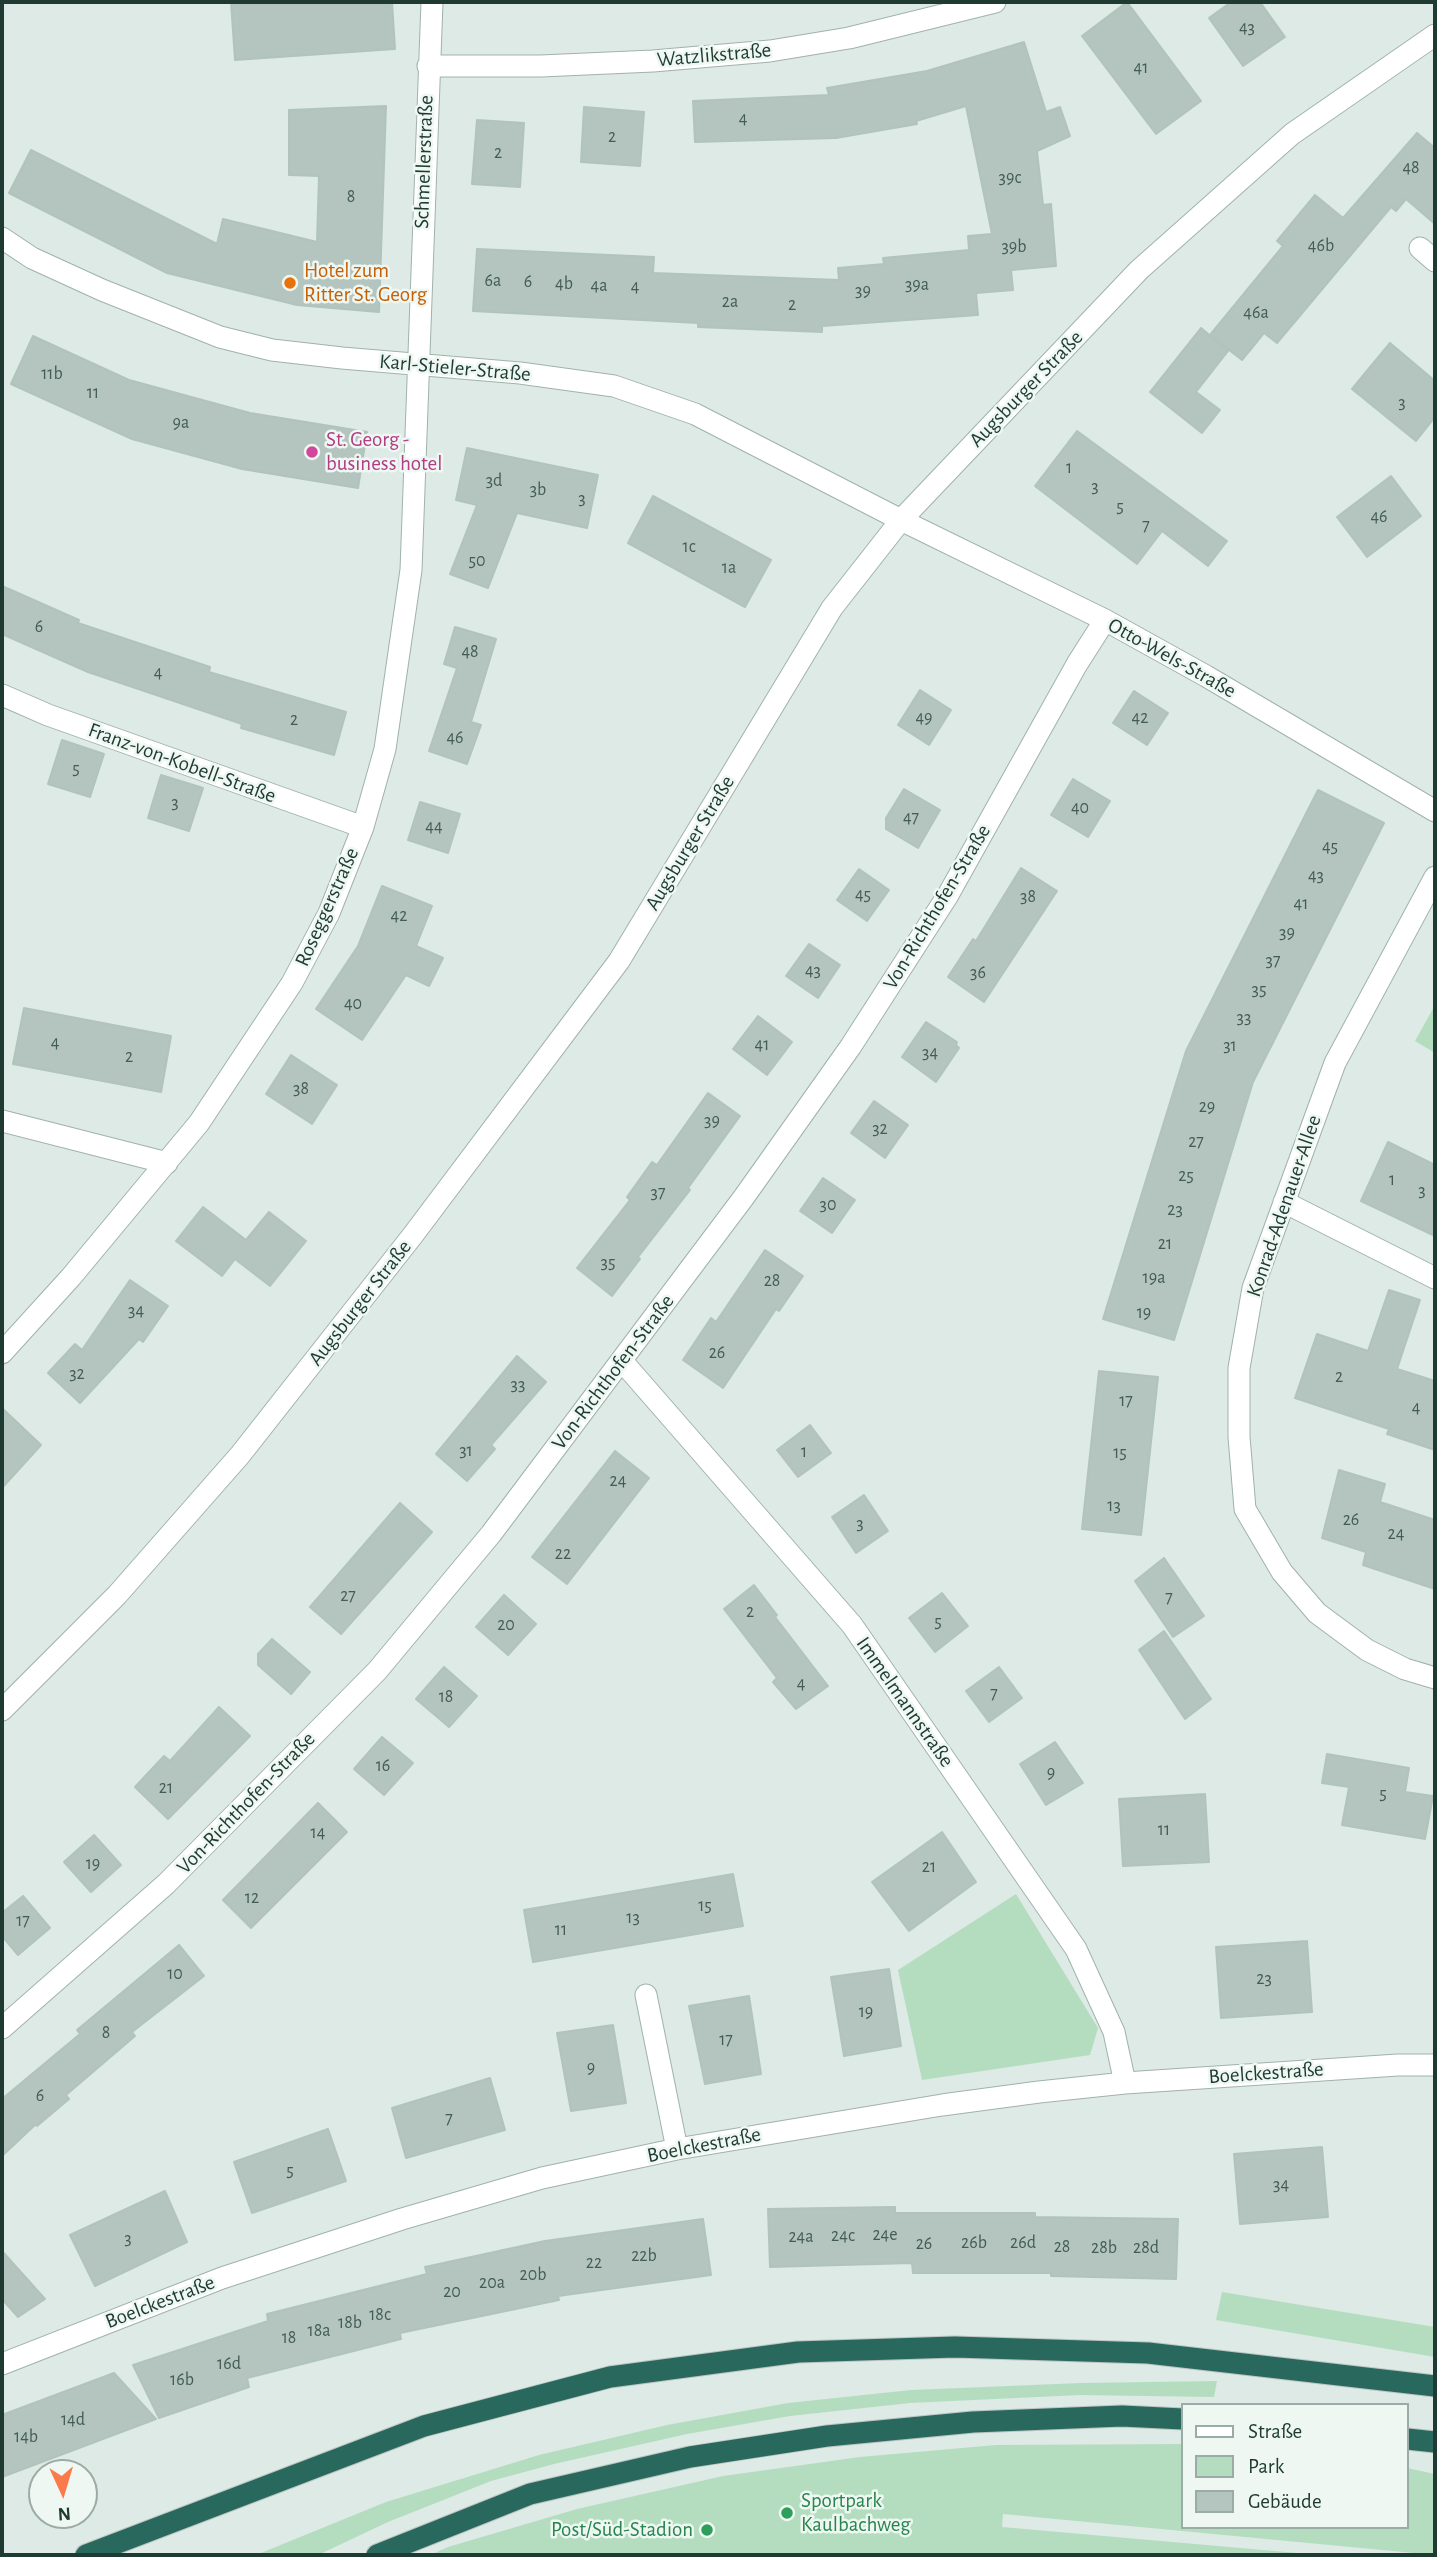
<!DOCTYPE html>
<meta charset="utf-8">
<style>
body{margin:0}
#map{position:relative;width:1437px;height:2557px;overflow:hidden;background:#ddeae5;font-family:"Alegreya Sans",sans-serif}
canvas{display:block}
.frame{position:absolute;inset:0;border:4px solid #1e3a33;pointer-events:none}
.legend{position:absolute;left:1181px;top:2403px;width:228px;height:126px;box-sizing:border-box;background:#eef7f2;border:2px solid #9baba6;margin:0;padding:9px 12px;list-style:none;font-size:21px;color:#1e3a33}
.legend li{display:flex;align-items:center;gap:14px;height:35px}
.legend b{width:35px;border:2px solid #9baba6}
.north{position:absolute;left:28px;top:2459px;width:70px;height:70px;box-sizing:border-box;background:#eef7f2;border:2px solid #9baba6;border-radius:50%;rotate:176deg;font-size:19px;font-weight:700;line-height:28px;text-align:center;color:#1e3a33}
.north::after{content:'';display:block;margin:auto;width:24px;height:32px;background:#fa7a4c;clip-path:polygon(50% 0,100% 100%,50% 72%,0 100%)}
</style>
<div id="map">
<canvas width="1437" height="2557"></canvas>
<div class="frame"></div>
<ul class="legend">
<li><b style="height:9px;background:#fff"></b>Straße</li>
<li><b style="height:19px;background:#b4ddc0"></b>Park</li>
<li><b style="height:19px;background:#b3c5be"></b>Gebäude</li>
</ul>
<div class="north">N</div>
</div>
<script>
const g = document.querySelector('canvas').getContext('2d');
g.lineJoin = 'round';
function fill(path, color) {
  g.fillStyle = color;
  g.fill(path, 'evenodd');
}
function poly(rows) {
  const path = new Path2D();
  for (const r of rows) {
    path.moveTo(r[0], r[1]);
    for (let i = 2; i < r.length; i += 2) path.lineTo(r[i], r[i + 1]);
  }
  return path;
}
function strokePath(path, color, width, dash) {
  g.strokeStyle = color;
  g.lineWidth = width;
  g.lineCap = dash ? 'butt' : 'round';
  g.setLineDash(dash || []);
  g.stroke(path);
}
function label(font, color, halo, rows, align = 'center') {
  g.font = font + ' "Alegreya Sans",sans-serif';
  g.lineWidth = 5;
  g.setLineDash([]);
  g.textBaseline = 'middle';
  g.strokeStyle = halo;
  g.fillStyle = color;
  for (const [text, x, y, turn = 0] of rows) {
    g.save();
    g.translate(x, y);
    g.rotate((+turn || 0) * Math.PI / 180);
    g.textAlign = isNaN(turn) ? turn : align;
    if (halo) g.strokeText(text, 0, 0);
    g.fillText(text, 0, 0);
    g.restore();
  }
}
fill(poly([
 [1435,1005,1435,1053,1415,1041],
 [1016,1894,1098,2028,1090,2055,922,2080,898,1970],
 [1222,2292,1435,2327,1435,2357,1216,2320],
 [1217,2381,1214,2397,1080,2395,910,2403,790,2416,687,2434,554,2464,491,2481,388,2522,318,2555,256,2555,386,2502,539,2455,667,2425,788,2403,911,2390,1081,2383],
 [1183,2444,1183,2527,1407,2527,1407,2468,1435,2474,1435,2555,1003,2514,1002,2527,1320,2555,430,2555,448,2547,577,2509,723,2476,860,2457,996,2445]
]), '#b4ddc0');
const building = poly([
 [231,2,392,2,395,49,235,60,231,2],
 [1127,2,1201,101,1156,134,1082,36,1127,2],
 [1231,2,1260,2,1285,37,1243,66,1209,18,1231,2],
 [1024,42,1046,112,1060,107,1070,136,1037,151,1043,205,1051,204,1056,266,1011,270,1013,290,976,293,978,315,822,326,822,332,698,327,698,323,473,311,477,249,654,257,653,273,839,280,838,268,884,264,883,258,969,250,968,236,992,234,966,106,916,121,917,124,836,138,695,142,693,101,829,95,827,88,927,71,1024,42],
 [386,106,379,312,297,305,167,273,9,193,31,150,217,244,223,219,317,242,319,176,289,175,289,110,386,106],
 [584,107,644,112,640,166,581,162,584,107],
 [477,120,524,123,520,187,472,184,477,120],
 [1417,133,1435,148,1435,224,1406,199,1396,211,1391,207,1277,343,1264,333,1242,360,1210,335,1283,246,1277,241,1315,195,1343,218,1417,133],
 [1201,328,1228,351,1196,392,1220,410,1202,433,1150,392,1201,328],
 [33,336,129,380,250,413,367,432,358,488,242,469,132,439,11,384,33,336],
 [1390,343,1435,381,1435,417,1416,441,1352,389,1390,343],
 [1077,431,1227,541,1208,566,1162,531,1137,564,1035,486,1077,431],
 [467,448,598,475,587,528,517,513,488,588,450,574,477,505,456,500,467,448],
 [1391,476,1421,516,1367,557,1337,517,1391,476],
 [653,496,771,560,745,607,628,543,653,496],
 [2,586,79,620,78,623,210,667,209,672,346,712,334,755,241,728,242,724,88,672,2,634,2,586],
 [455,627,496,639,471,722,481,725,467,764,429,751,457,668,444,664,455,627],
 [920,690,951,710,929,745,898,725,920,690],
 [1134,691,1168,713,1147,745,1113,723,1134,691],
 [62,740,104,754,90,797,48,784,62,740],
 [161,775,203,788,189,831,148,818,161,775],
 [1073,779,1110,801,1088,837,1051,815,1073,779],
 [904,789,940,810,918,848,886,829,886,818,904,789],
 [1318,790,1384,823,1253,1082,1174,1340,1103,1319,1186,1051,1318,790],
 [420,802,460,814,448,853,408,840,420,802],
 [1021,868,1057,891,984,1002,948,977,973,939,976,941,1021,868],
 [859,869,889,890,867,921,837,900,859,869],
 [382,886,432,906,416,946,443,958,429,986,406,975,362,1040,316,1009,358,946,382,886],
 [809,944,840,965,818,998,786,976,809,944],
 [24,1008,171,1036,161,1092,13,1064,24,1008],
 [758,1016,792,1042,767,1075,733,1049,758,1016],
 [926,1022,957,1042,956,1045,959,1048,936,1082,902,1057,926,1022],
 [291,1055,337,1085,312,1124,266,1094,291,1055],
 [708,1093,740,1116,688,1188,690,1190,638,1257,640,1259,612,1296,577,1268,630,1200,627,1197,652,1162,657,1165,708,1093],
 [874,1101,908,1125,885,1158,851,1133,874,1101],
 [1388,1142,1435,1165,1435,1236,1361,1201,1388,1142],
 [823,1178,855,1200,832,1233,800,1211,823,1178],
 [203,1207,246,1240,269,1212,306,1241,270,1286,235,1259,222,1276,176,1241,203,1207],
 [765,1250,803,1276,779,1311,776,1309,723,1388,683,1360,711,1318,716,1322,765,1250],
 [130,1280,168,1306,143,1342,139,1339,80,1403,48,1373,75,1344,82,1350,130,1280],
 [1389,1290,1420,1300,1397,1369,1435,1381,1435,1450,1387,1434,1389,1429,1295,1398,1317,1334,1368,1351,1389,1290],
 [517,1356,546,1382,491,1445,495,1449,467,1481,436,1454,517,1356],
 [1099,1371,1158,1377,1141,1535,1082,1529,1099,1371],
 [2,1408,41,1445,2,1488,2,1408],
 [810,1425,831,1453,798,1477,777,1450,810,1425],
 [615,1451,649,1478,567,1584,532,1557,615,1451],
 [1339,1470,1385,1484,1380,1502,1435,1520,1435,1589,1363,1565,1366,1552,1322,1538,1339,1470],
 [864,1495,888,1531,856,1553,832,1517,864,1495],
 [400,1503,432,1532,341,1634,310,1607,400,1503],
 [1164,1558,1204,1616,1173,1637,1135,1581,1164,1558],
 [754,1585,777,1615,775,1617,828,1686,796,1709,773,1682,777,1678,724,1609,754,1585],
 [942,1593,968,1626,935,1652,909,1618,942,1593],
 [504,1595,536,1624,508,1655,476,1627,504,1595],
 [1164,1631,1211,1699,1185,1719,1139,1650,1164,1631],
 [272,1639,310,1672,291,1694,258,1665,258,1654,272,1639],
 [444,1667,477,1696,449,1727,416,1699,444,1667],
 [999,1667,1022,1698,989,1722,966,1691,999,1667],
 [219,1707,250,1736,168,1819,135,1787,164,1756,170,1761,219,1707],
 [382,1737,413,1763,384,1795,354,1769,382,1737],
 [1055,1742,1083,1783,1046,1805,1020,1764,1055,1742],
 [1327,1754,1409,1768,1405,1792,1433,1796,1425,1839,1342,1825,1349,1787,1322,1783,1327,1754],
 [1205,1794,1209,1862,1123,1866,1119,1799,1205,1794],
 [318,1803,347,1832,251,1928,223,1900,318,1803],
 [942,1832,976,1882,909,1931,872,1882,942,1832],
 [94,1835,121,1865,91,1892,64,1862,94,1835],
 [733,1874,743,1926,533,1962,524,1910,733,1874],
 [23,1896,50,1928,18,1955,2,1936,2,1913,23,1896],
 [1307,1941,1312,2012,1221,2018,1216,1947,1307,1941],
 [179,1945,204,1976,132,2032,135,2036,66,2095,69,2099,37,2126,36,2124,2,2156,2,2099,80,2034,77,2030,179,1945],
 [889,1969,901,2046,844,2056,831,1977,889,1969],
 [749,1996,761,2074,705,2084,689,2006,749,1996],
 [613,2025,626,2103,571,2111,557,2033,613,2025],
 [490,2078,505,2130,406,2158,392,2108,490,2078],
 [328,2129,346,2181,252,2213,234,2162,328,2129],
 [1322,2147,1328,2217,1240,2224,1234,2154,1322,2147],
 [165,2191,187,2242,95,2286,70,2235,165,2191],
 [895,2207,895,2213,1035,2213,1035,2217,1178,2219,1176,2279,1051,2276,1051,2273,913,2273,912,2263,770,2267,768,2209,895,2207],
 [703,2219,711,2275,558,2296,559,2300,400,2333,401,2339,247,2378,249,2387,159,2418,133,2365,268,2321,267,2314,427,2274,425,2267,545,2241,703,2219],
 [2,2251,45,2299,18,2317,2,2299,2,2251],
 [114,2373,156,2419,2,2477,2,2415,114,2373]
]);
fill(building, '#b3c5be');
strokePath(building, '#b0c4bc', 2);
const minor = poly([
 [428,66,541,66,653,61,770,51,849,38,995,2],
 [2,238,32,258,102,290,220,337,272,350,342,358,520,373,614,386,695,414,901,520,1105,620,1206,676,1435,811],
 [1420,248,1435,261],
 [2,695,48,715,363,827],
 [1435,877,1335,1063,1253,1288,1239,1368,1239,1437,1245,1509,1282,1572,1317,1613,1367,1650,1405,1669,1435,1678],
 [2,1121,167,1163],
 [1284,1202,1435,1278],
 [2,1353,71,1277,199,1123,292,983,329,913,363,827,385,749,411,570,432,2],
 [622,1361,852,1625,1076,1949,1114,2032,1125,2083],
 [2,1710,117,1595,240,1455,413,1235,619,961,832,608,901,520,1139,270,1292,134,1435,35],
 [646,1995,677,2149],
 [2,2028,166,1884,377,1671,491,1534,744,1197,851,1046,948,895,1077,664,1105,620],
 [2,2364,222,2278,402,2219,542,2178,677,2149,942,2105,1039,2092,1125,2083,1398,2065,1435,2065]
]);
const highway = poly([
 [1407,2439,1435,2442],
 [86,2555,424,2426,610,2377,798,2352,955,2347,1148,2353,1435,2386],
 [377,2555,530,2494,690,2457,827,2436,973,2422,1122,2416,1183,2419]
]);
strokePath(minor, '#a0b2ac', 23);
strokePath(highway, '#bcc4c2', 23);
strokePath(minor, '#fff', 21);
strokePath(highway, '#29685c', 21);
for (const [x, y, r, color] of [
 [290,283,7,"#e8710a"],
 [312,452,7,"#d1479c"],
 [787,2513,7,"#2e9e5b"],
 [707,2530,7,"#2e9e5b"]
]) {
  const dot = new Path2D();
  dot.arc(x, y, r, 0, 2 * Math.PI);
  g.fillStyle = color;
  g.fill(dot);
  strokePath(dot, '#eef7f2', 2.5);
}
label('18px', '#435d56', null, [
 ["43",1247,28],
 ["41",1141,68],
 ["4",743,119],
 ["2",612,137],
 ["2",498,153],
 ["48",1411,168],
 ["39c",1010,178],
 ["8",351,197],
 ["46b",1321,246],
 ["39b",1014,247],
 ["6a",493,281],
 ["6",528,282],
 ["4b",564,284],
 ["39a",917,285],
 ["4a",599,286],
 ["4",635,287],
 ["39",863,291],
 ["2a",730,302],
 ["2",792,305],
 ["46a",1256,313],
 ["11b",52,374],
 ["11",93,393],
 ["3",1402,403],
 ["9a",181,423],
 ["1",1069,468],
 ["3d",494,481],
 ["3",1095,487],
 ["3b",538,490],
 ["3",582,499],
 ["5",1120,507],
 ["46",1379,517],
 ["7",1146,526],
 ["1c",689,547],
 ["50",477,561],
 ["1a",729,568],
 ["6",39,627],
 ["48",470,652],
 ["4",158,673],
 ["49",924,718],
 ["42",1140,718],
 ["2",294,720],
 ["46",455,738],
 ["5",76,769],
 ["3",175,803],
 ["40",1080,808],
 ["47",911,818],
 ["44",434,827],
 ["45",1330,847],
 ["43",1316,876],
 ["45",863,895],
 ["38",1028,897],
 ["41",1301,904],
 ["42",399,916],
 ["39",1287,933],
 ["37",1273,961],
 ["43",813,971],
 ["36",978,973],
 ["35",1259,990],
 ["40",353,1004],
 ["33",1244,1018],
 ["4",55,1043],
 ["41",762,1045],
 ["31",1230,1046],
 ["34",930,1053],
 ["2",129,1057],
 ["38",301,1089],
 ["29",1207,1107],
 ["39",712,1121],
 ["32",880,1129],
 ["27",1196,1142],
 ["25",1186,1176],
 ["1",1392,1180],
 ["3",1422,1191],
 ["37",658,1193],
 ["30",828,1205],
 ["23",1175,1210],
 ["21",1165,1244],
 ["35",608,1263],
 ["19a",1154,1278],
 ["28",772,1281],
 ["34",136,1311],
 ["19",1144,1313],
 ["26",717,1353],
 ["32",77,1374],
 ["2",1339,1377],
 ["33",518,1385],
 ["17",1126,1401],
 ["4",1416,1408],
 ["31",466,1451],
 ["1",804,1452],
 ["15",1120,1453],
 ["24",618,1481],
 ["13",1114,1506],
 ["26",1351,1520],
 ["3",860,1524],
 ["24",1396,1534],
 ["22",563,1554],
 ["27",348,1596],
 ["7",1169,1598],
 ["2",750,1612],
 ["5",938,1622],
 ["20",506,1625],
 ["4",801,1684],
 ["7",994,1694],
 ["18",446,1697],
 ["16",383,1766],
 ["9",1051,1773],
 ["21",166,1788],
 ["5",1383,1794],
 ["11",1164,1830],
 ["14",318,1833],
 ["19",93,1864],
 ["21",929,1867],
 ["12",252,1898],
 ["15",705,1906],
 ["13",633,1918],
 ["17",23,1921],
 ["11",561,1930],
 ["10",175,1974],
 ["23",1264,1979],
 ["19",866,2012],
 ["8",106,2033],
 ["17",726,2040],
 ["9",591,2068],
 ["6",40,2096],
 ["7",449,2119],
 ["5",290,2171],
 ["34",1281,2185],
 ["24e",885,2235],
 ["24c",843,2236],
 ["24a",801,2237],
 ["3",128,2239],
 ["26b",974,2243],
 ["26d",1023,2243],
 ["26",924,2244],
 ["28",1062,2247],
 ["28b",1104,2248],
 ["28d",1146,2248],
 ["22b",644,2256],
 ["22",594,2263],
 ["20b",533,2275],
 ["20a",492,2283],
 ["20",452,2292],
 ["18c",380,2315],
 ["18b",350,2323],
 ["18a",319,2331],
 ["18",289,2338],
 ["16d",229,2364],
 ["16b",182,2380],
 ["14d",73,2420],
 ["14b",26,2437]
]);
label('21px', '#1e3a33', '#eef7f2', [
 ["Watzlikstraße",714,55,-5],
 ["Schmellerstraße",424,162,-88],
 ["Karl-Stieler-Straße",455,368,5],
 ["Augsburger Straße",1026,389,-46],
 ["Otto-Wels-Straße",1172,658,29],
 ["Franz-von-Kobell-Straße",182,763,20],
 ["Augsburger Straße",690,843,-59],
 ["Roseggerstraße",327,907,-66],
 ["Von-Richthofen-Straße",937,907,-59],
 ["Konrad-Adenauer-Allee",1284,1206,-71],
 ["Augsburger Straße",360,1303,-52],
 ["Von-Richthofen-Straße",613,1372,-53],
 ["Immelmannstraße",905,1702,55],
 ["Von-Richthofen-Straße",246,1803,-46],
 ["Boelckestraße",1266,2073,-4],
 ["Boelckestraße",704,2145,-11],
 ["Boelckestraße",160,2302,-21]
]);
label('21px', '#c56008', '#eef7f2', [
 ["Hotel zum",304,271],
 ["Ritter St. Georg",304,295]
], 'left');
label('21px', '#b23c85', '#eef7f2', [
 ["St. Georg -",326,440],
 ["business hotel",326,464]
], 'left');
label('21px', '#27864d', '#eef7f2', [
 ["Sportpark",801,2501],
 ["Kaulbachweg",801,2525],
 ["Post/Süd-Stadion",693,2530,"right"]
], 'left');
</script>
